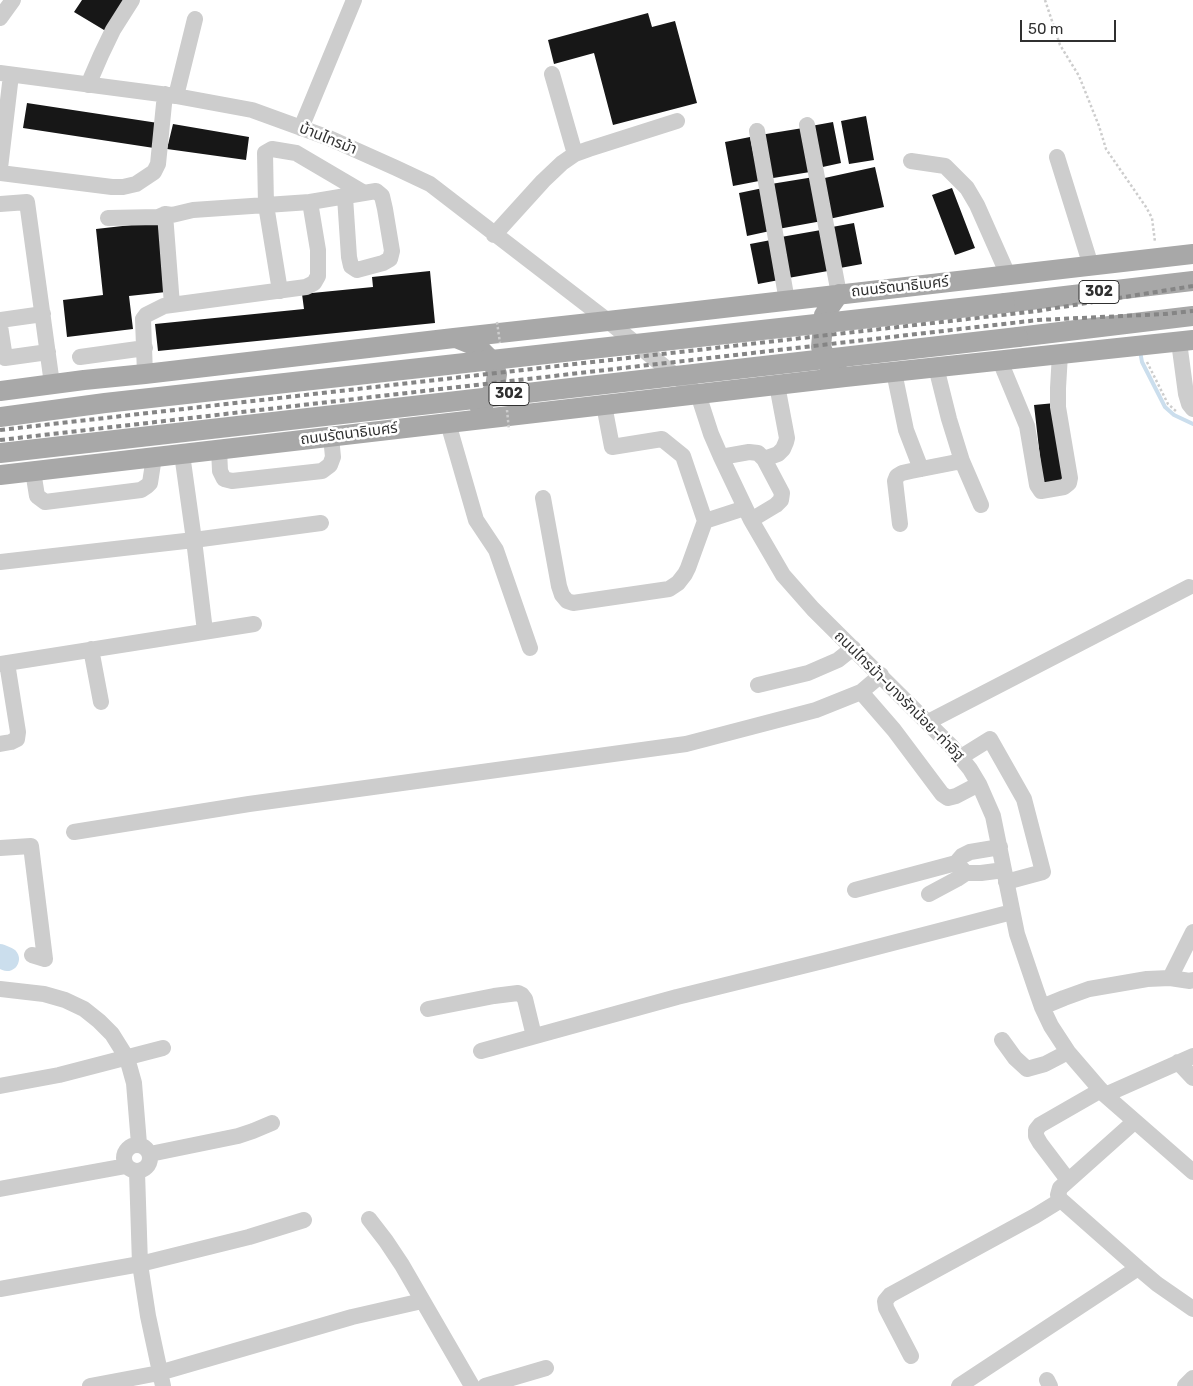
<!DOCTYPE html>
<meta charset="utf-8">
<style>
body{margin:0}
#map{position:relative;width:1193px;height:1386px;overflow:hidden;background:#fff;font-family:Rubik,sans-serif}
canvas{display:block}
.scale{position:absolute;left:1020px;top:20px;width:96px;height:22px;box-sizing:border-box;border:2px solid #303030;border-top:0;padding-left:6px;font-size:15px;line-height:18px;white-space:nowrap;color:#303030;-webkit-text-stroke:4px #fff;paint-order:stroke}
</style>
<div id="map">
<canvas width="1193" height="1386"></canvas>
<div class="scale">50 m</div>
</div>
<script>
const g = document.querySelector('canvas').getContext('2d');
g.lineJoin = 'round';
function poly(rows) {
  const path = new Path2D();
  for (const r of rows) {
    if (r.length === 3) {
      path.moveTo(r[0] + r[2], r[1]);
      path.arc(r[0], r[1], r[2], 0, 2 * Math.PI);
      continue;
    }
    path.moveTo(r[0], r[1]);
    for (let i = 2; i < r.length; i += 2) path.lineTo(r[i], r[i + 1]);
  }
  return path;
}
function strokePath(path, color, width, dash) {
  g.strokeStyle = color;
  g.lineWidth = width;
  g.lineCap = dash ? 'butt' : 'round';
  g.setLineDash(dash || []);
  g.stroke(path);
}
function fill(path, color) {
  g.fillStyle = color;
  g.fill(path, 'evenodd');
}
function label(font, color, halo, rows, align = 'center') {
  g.font = font + ' Rubik,"Noto Sans Thai",sans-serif';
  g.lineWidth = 5;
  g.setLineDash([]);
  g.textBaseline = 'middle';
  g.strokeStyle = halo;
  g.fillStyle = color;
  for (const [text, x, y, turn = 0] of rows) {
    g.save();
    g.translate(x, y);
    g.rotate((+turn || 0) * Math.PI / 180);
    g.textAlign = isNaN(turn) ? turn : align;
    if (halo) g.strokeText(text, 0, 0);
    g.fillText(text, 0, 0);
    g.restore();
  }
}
strokePath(poly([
 [1140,351,1142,362,1165,407,1174,415,1193,424]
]), '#cbdeed', 4);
strokePath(poly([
 [0,956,7,959]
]), '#cbdeed', 24);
fill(poly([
 [82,0,129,0,109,33,74,12],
 [648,13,652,27,675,21,697,103,613,125,594,53,554,64,548,40],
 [27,103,158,123,154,148,23,128],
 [866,116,874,160,849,164,841,121],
 [833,122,841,163,818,168,811,126],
 [173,124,249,137,246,160,167,149],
 [803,128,810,172,767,179,760,135],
 [750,137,759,181,733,186,725,142],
 [875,167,884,207,829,219,820,179],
 [814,177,822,221,778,229,771,184],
 [763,188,770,231,747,236,739,193],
 [952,188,975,248,955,255,932,195],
 [158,222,166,292,129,296,133,329,67,337,63,300,103,295,96,229],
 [854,223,862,264,840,268,832,227],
 [821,230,828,271,788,278,781,237],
 [771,240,779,280,758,284,750,244],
 [430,271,435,323,158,351,155,324,304,309,302,294,373,287,372,277],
 [1055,403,1064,480,1043,483,1034,405]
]), '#171717');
strokePath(poly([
 [1045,0,1060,45,1079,76,1099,126,1106,149,1146,207,1152,218,1155,242],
 [1147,362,1168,404,1177,412]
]), '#cdcdcd', 2.5, [2.5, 2.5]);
strokePath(poly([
 [0,18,13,0],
 [0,73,176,96,252,110,329,138,396,168,430,184,608,321,698,394,711,434,721,457,751,520,783,575,813,609,952,747,970,769,979,784,993,816,1017,934,1036,990,1042,1007,1051,1026,1068,1052,1105,1095,1193,1172],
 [552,74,575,154],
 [88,85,101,55,113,30,132,0],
 [176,96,195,19],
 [807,125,839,294],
 [301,128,354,0],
 [757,131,787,301],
 [1057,157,1091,266],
 [911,161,945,166,967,188,977,205,1008,275],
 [0,168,11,75],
 [0,173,112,187,123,187,136,184,154,172,158,164,165,94],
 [0,204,27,202,52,384],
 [108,218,158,217,165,214],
 [494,235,543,181,562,163,575,154,589,149,677,121],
 [280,291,266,205,265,153,272,149,296,153,364,193],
 [172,305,165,214,172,215,193,210,310,202,376,191,382,196,385,209,392,251,390,259,383,263,357,270,351,266,349,257,345,197],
 [0,320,43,314],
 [0,326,5,358,48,352],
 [1179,342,1186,394,1189,404,1193,409],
 [80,357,145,348],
 [1000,361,1027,426,1037,485,1041,491,1064,487,1069,483,1070,478,1058,407,1058,388,1060,354],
 [894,372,906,430,921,469],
 [145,374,143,319,146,315,164,306,306,287,314,283,318,276,318,250,310,202],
 [448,423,476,520,496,550,530,648],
 [219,449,220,471,224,479,232,481,322,471,330,465,333,457,331,437],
 [182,454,194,540,205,631],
 [721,457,749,452,758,453,764,459,782,493,781,500,776,505,751,520],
 [764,459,778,454,783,449,786,442,787,438,777,385],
 [962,461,981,505],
 [33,471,37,496,45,502,141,490,147,486,150,483,154,457],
 [543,498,559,586,562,595,567,601,573,603,669,589,678,583,685,574,688,568,705,521,683,456,662,439,612,447,604,405],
 [705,521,745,508],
 [900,524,895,481,897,476,902,473,911,471,962,461,949,419,936,367],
 [0,562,194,540,321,523],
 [91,649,101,702],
 [0,664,254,624],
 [758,685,808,673,838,660,853,648],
 [861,692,894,730,942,794,948,798,956,796,979,784],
 [928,722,1189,587],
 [0,744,11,742,17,739,18,732,7,663],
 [961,757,990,739,1024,799,1043,872,1006,882],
 [74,832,249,804,686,744,816,710,861,692,881,675],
 [0,848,31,846,45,959,32,955],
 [956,863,966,873,981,873,1004,870],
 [855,890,956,863,962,856,970,852,1000,847],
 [929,894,957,879,966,873],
 [1170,978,1190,981,1193,980],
 [0,989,44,994,65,1000,84,1009,99,1021,112,1034,127,1058,134,1083,139,1144],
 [1042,1007,1064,998,1089,989,1147,979,1170,978,1193,932],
 [428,1009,494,996,518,993,522,995,525,999,534,1036],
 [1002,1040,1015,1058,1027,1069,1045,1064,1068,1052],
 [481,1051,677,997,827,960,1012,912],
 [1178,1062,1193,1078],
 [0,1086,59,1075,163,1048],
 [1105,1095,1193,1056],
 [1134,1122,1060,1188,1058,1195,1061,1200,1138,1268,1157,1284,1193,1309],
 [137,1158,13],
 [150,1154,238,1136,253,1131,272,1123],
 [137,1172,140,1264,148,1316,163,1386],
 [1068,1180,1040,1143,1036,1136,1036,1130,1040,1125,1101,1090],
 [0,1189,126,1166],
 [369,1219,386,1241,402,1265,472,1386],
 [0,1289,140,1264,249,1237,304,1220],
 [911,1356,886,1308,885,1301,890,1295,1035,1216,1061,1200],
 [1047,1380,1050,1386],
 [90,1386,159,1373,352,1317,422,1301],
 [485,1386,546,1368],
 [959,1386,1138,1268],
 [1185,1386,1193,1378]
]), '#cdcdcd', 16);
strokePath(poly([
 [1005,303,1193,281],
 [1018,337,1193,316],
 [456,338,478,347,492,361,497,374,495,388,480,408],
 [838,371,829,365,821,347,824,315,839,294],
 [0,391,84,380,145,374,454,338,671,314,1193,254],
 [0,475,845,377,1193,340]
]), '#a8a8a8', 20);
strokePath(poly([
 [0,430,1037,311,1193,286],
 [0,440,1038,320,1165,314,1193,311]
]), '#858585', 4, [5, 4]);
strokePath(poly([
 [497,322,500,343],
 [507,410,509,430]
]), '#cdcdcd', 2.5, [2.5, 2.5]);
strokePath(poly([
 [0,417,105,403,1005,303],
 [0,453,1018,337]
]), '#a8a8a8', 20);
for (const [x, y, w] of [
 [1099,292,40],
 [509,394,40]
]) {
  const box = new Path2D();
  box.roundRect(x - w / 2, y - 11.5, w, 23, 4);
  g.fillStyle = '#fff';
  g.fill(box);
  strokePath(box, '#303030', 1);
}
label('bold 14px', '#303030', null, [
 ["302",1099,292],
 ["302",509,394]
]);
label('15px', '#303030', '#fff', [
 ["บ้านไทรม้า",328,139,22],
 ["ถนนรัตนาธิเบศร์",900,287,-6],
 ["ถนนรัตนาธิเบศร์",349,434,-7],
 ["ถนนไทรม้า-บางรักน้อย-ท่าอิฐ",899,696,45]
]);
</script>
